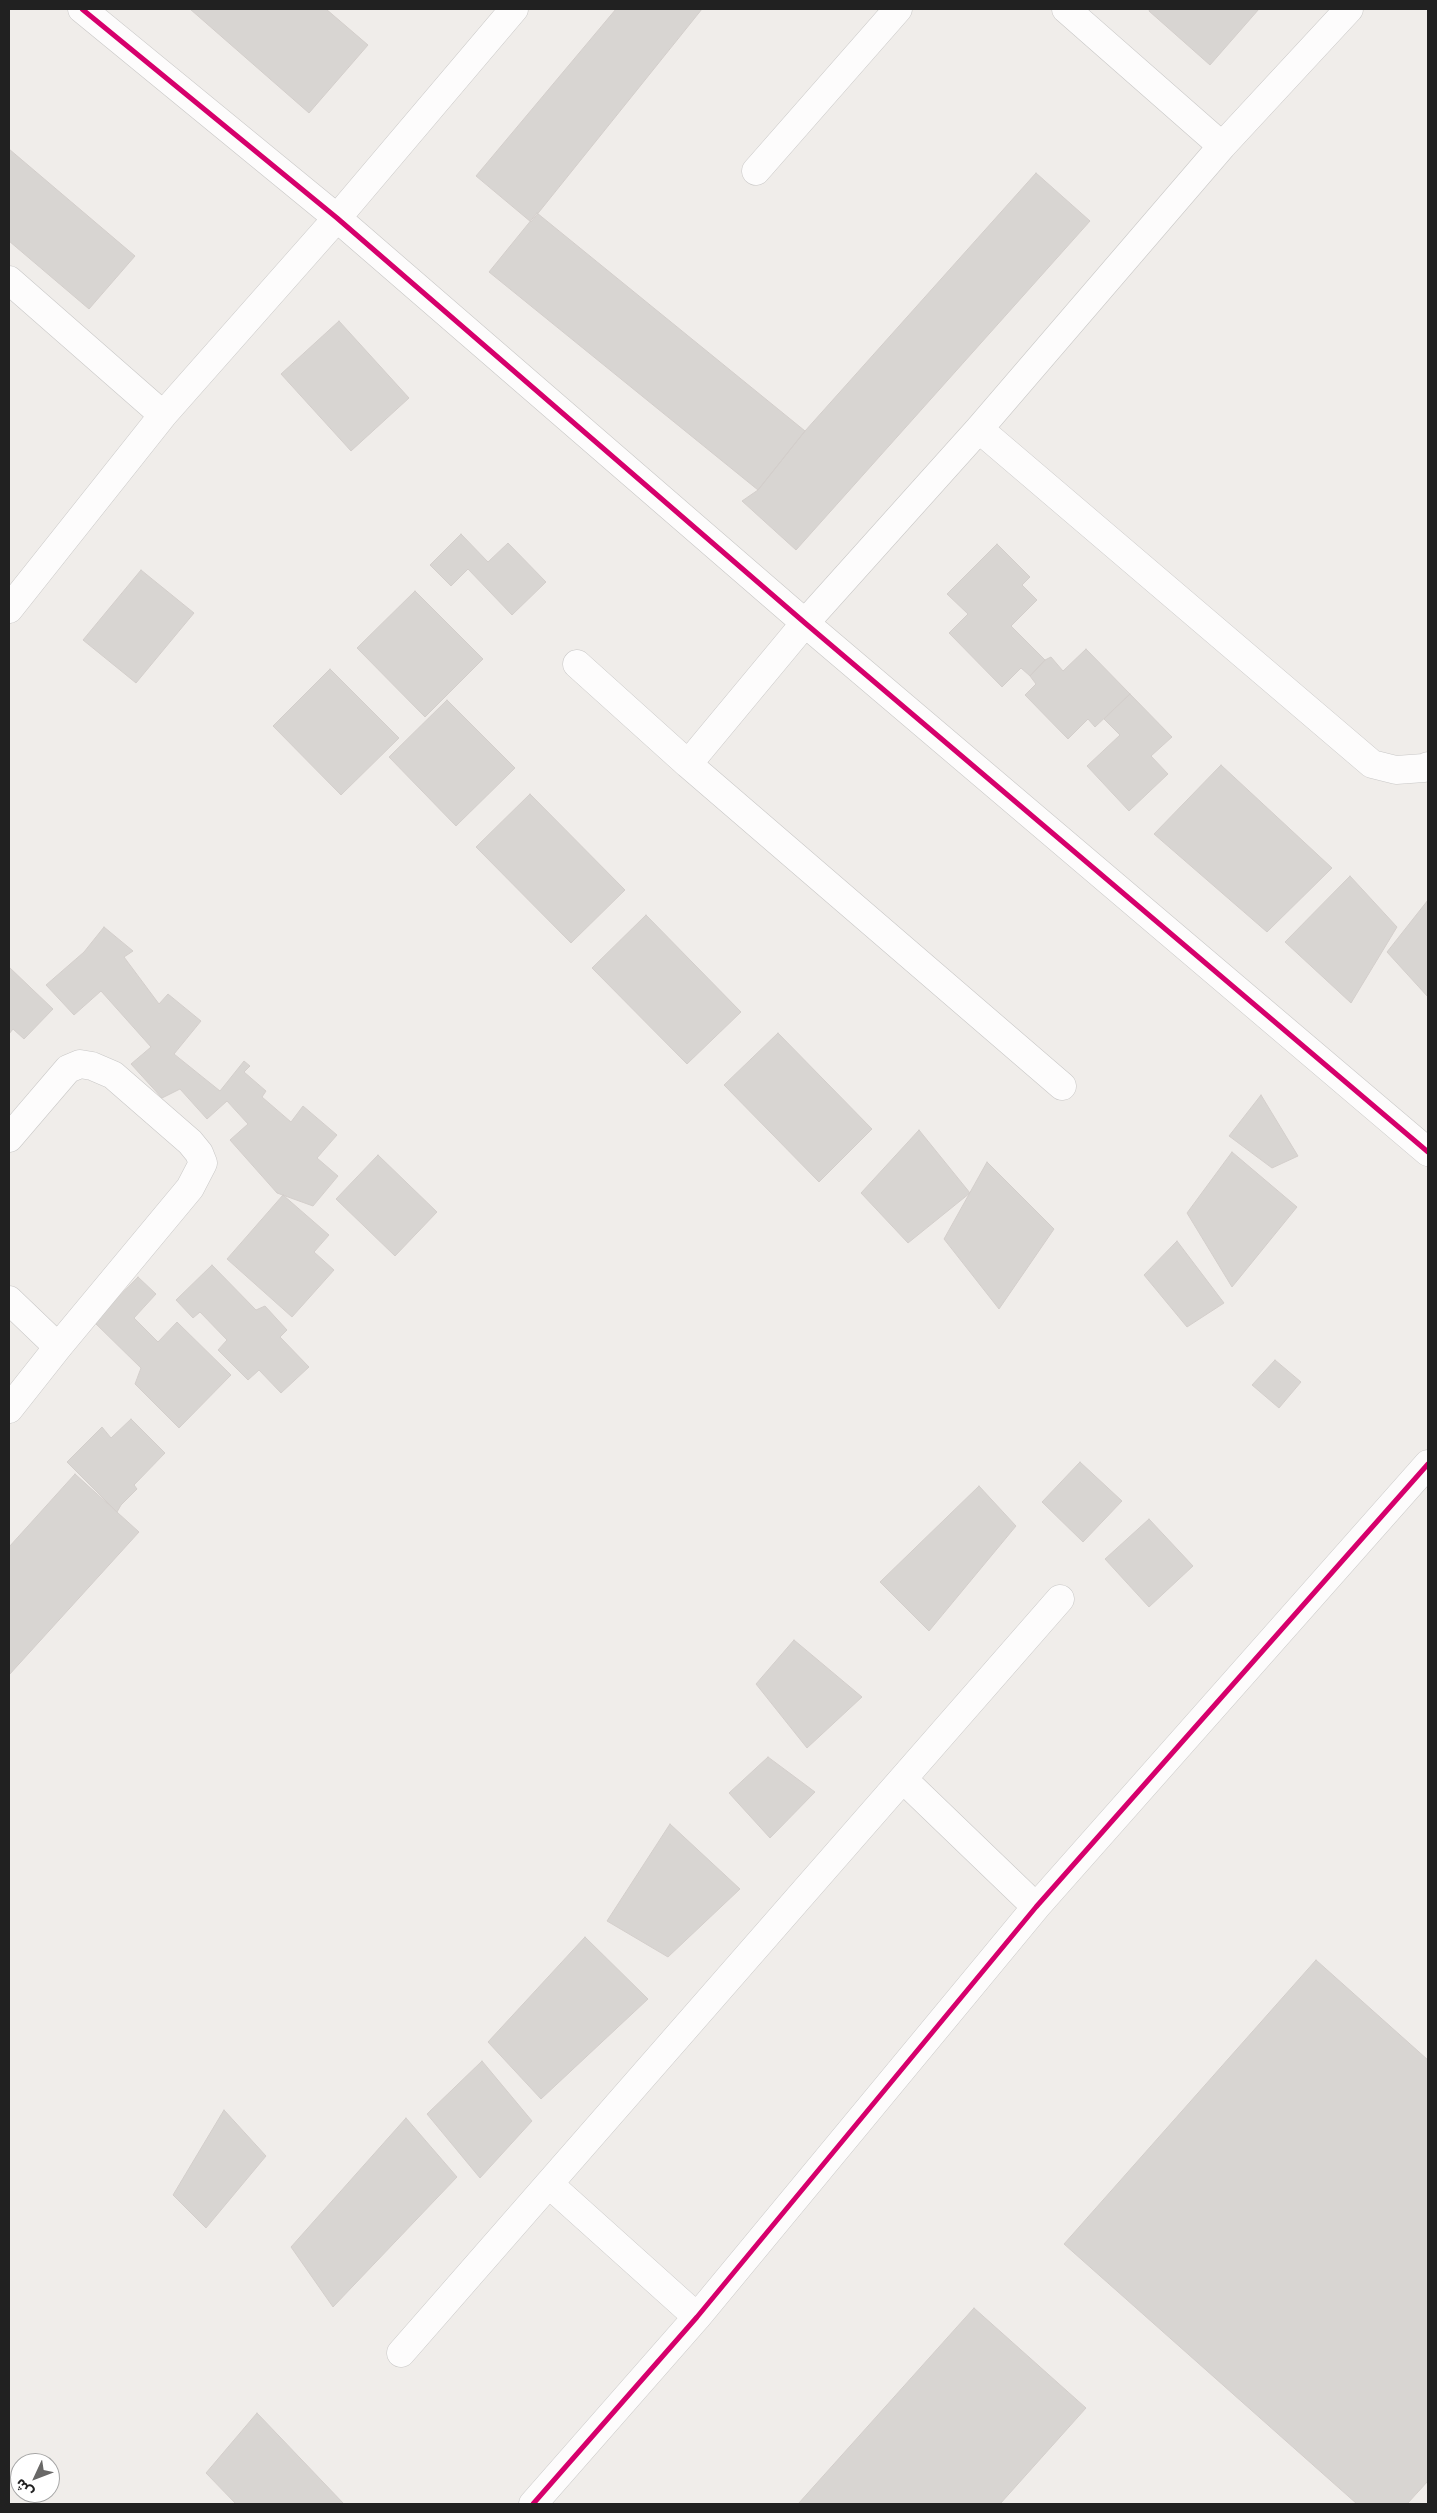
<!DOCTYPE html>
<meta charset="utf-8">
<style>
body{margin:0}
#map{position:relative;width:1437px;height:2513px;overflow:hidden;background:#f0edea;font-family:"Source Sans 3","Noto Sans Arabic",sans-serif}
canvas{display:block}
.frame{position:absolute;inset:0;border:10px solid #212121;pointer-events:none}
.north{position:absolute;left:10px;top:2453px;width:50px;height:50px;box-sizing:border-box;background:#fff;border:1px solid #a6a6a6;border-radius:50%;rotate:227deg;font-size:14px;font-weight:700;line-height:20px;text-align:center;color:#212121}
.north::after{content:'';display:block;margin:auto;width:18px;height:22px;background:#696867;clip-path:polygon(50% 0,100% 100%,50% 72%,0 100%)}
</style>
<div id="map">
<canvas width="1437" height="2513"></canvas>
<div class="frame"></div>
<div class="north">ش</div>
</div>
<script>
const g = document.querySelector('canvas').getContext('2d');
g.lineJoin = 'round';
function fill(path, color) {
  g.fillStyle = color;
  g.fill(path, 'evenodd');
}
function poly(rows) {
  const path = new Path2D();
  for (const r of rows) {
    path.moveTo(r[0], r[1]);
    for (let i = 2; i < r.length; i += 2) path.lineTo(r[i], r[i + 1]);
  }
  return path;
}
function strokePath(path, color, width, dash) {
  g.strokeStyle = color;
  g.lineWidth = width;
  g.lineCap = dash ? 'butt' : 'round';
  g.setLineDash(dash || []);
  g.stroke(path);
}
const building = poly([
 [190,9,326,9,368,45,309,113,190,9],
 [616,9,702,9,531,222,476,176,616,9],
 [1150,9,1259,9,1210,65,1149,11,1150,9],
 [9,149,135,256,89,309,9,241,9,149],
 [1036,173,1090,221,796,550,742,501,758,490,805,431,1036,173],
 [537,213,805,431,758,490,489,272,537,213],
 [339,321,409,398,351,451,281,374,339,321],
 [461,534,488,562,508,543,546,582,512,615,468,569,451,586,430,565,461,534],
 [997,544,1030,577,1022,585,1037,600,1011,626,1045,660,1030,676,1021,668,1002,687,949,633,968,614,947,594,997,544],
 [141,570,194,613,136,683,83,640,141,570],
 [415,591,483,659,425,717,357,648,415,591],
 [1086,649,1130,694,1095,727,1088,719,1068,739,1025,695,1036,684,1030,676,1045,660,1051,657,1063,671,1086,649],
 [330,669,399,738,341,795,273,726,330,669],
 [1130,694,1172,737,1151,756,1168,774,1129,811,1087,766,1120,735,1104,719,1130,694],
 [447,700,515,768,456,826,389,757,447,700],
 [1221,765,1332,868,1267,932,1154,834,1221,765],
 [530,794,625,890,571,943,476,847,530,794],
 [1350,876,1397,927,1351,1003,1285,942,1350,876],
 [1428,900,1428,997,1387,952,1428,900],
 [646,915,741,1012,687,1064,592,968,646,915],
 [104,927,133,951,124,957,159,1004,168,994,201,1021,174,1054,220,1091,244,1061,250,1066,244,1072,266,1091,262,1097,291,1122,303,1106,337,1135,317,1158,338,1176,313,1206,277,1193,230,1140,248,1124,227,1101,207,1119,180,1089,162,1098,131,1064,151,1047,101,991,74,1015,46,985,84,952,104,927],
 [9,967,53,1009,24,1039,13,1029,9,1034,9,967],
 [778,1033,872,1129,819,1182,724,1085,778,1033],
 [1261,1095,1298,1156,1272,1168,1229,1136,1261,1095],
 [919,1130,970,1193,908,1243,861,1193,919,1130],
 [1232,1152,1297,1207,1232,1287,1187,1213,1232,1152],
 [378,1155,437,1212,395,1256,336,1199,378,1155],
 [987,1162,1054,1229,999,1309,944,1239,987,1162],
 [283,1195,329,1235,314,1252,334,1270,292,1317,227,1259,283,1195],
 [1177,1241,1224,1303,1187,1327,1144,1275,1177,1241],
 [212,1265,256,1310,265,1306,287,1330,280,1337,309,1367,281,1393,259,1370,248,1380,218,1350,227,1340,200,1312,193,1318,176,1300,212,1265],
 [138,1277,156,1294,134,1318,158,1342,177,1322,231,1375,179,1428,135,1384,141,1368,94,1322,138,1277],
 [1275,1360,1301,1382,1279,1408,1252,1385,1275,1360],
 [131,1419,165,1453,134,1485,137,1489,121,1505,117,1512,67,1462,102,1427,111,1438,131,1419],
 [1080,1462,1122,1501,1083,1542,1042,1502,1080,1462],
 [75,1474,139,1532,9,1675,9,1547,75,1474],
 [979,1486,1016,1526,929,1631,880,1582,979,1486],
 [1149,1519,1193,1566,1149,1607,1105,1559,1149,1519],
 [794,1640,862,1697,807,1748,756,1684,794,1640],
 [768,1757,815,1792,770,1838,729,1793,768,1757],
 [670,1824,740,1889,668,1957,607,1921,670,1824],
 [585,1937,648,1999,541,2099,488,2042,585,1937],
 [1316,1960,1428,2060,1428,2481,1407,2504,1357,2504,1064,2244,1316,1960],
 [482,2061,532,2121,480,2178,427,2114,482,2061],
 [224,2110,266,2156,206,2228,173,2195,224,2110],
 [406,2118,457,2177,333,2307,291,2247,406,2118],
 [974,2308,1086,2408,1000,2504,798,2504,974,2308],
 [257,2413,344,2504,236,2504,206,2473,257,2413]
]);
fill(building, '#d8d5d2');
strokePath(building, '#d3cecb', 1);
const minor = poly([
 [82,9,337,218,805,623,1428,1152],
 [1066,9,1222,146],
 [756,171,898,9],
 [9,280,163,415],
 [979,429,1372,764,1396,770,1424,768,1428,766],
 [9,609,163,415,337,218,514,9],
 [577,664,688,764,1062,1086],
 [688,764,805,623,979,429,1222,146,1349,9],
 [9,1138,68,1069,80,1064,92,1066,113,1075,190,1142,199,1153,203,1163,190,1188,58,1347,9,1409],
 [9,1300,58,1347],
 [903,1779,1036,1907],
 [549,2184,697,2317],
 [401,2353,1060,1599],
 [533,2504,697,2317,1036,1907,1428,1464]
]);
strokePath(minor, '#c8c7c6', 29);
strokePath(minor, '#fdfcfc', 28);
strokePath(poly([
 [82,9,337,218,805,623,1428,1152],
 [533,2504,697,2317,1036,1907,1428,1464]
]), '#d6006c', 5);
</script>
